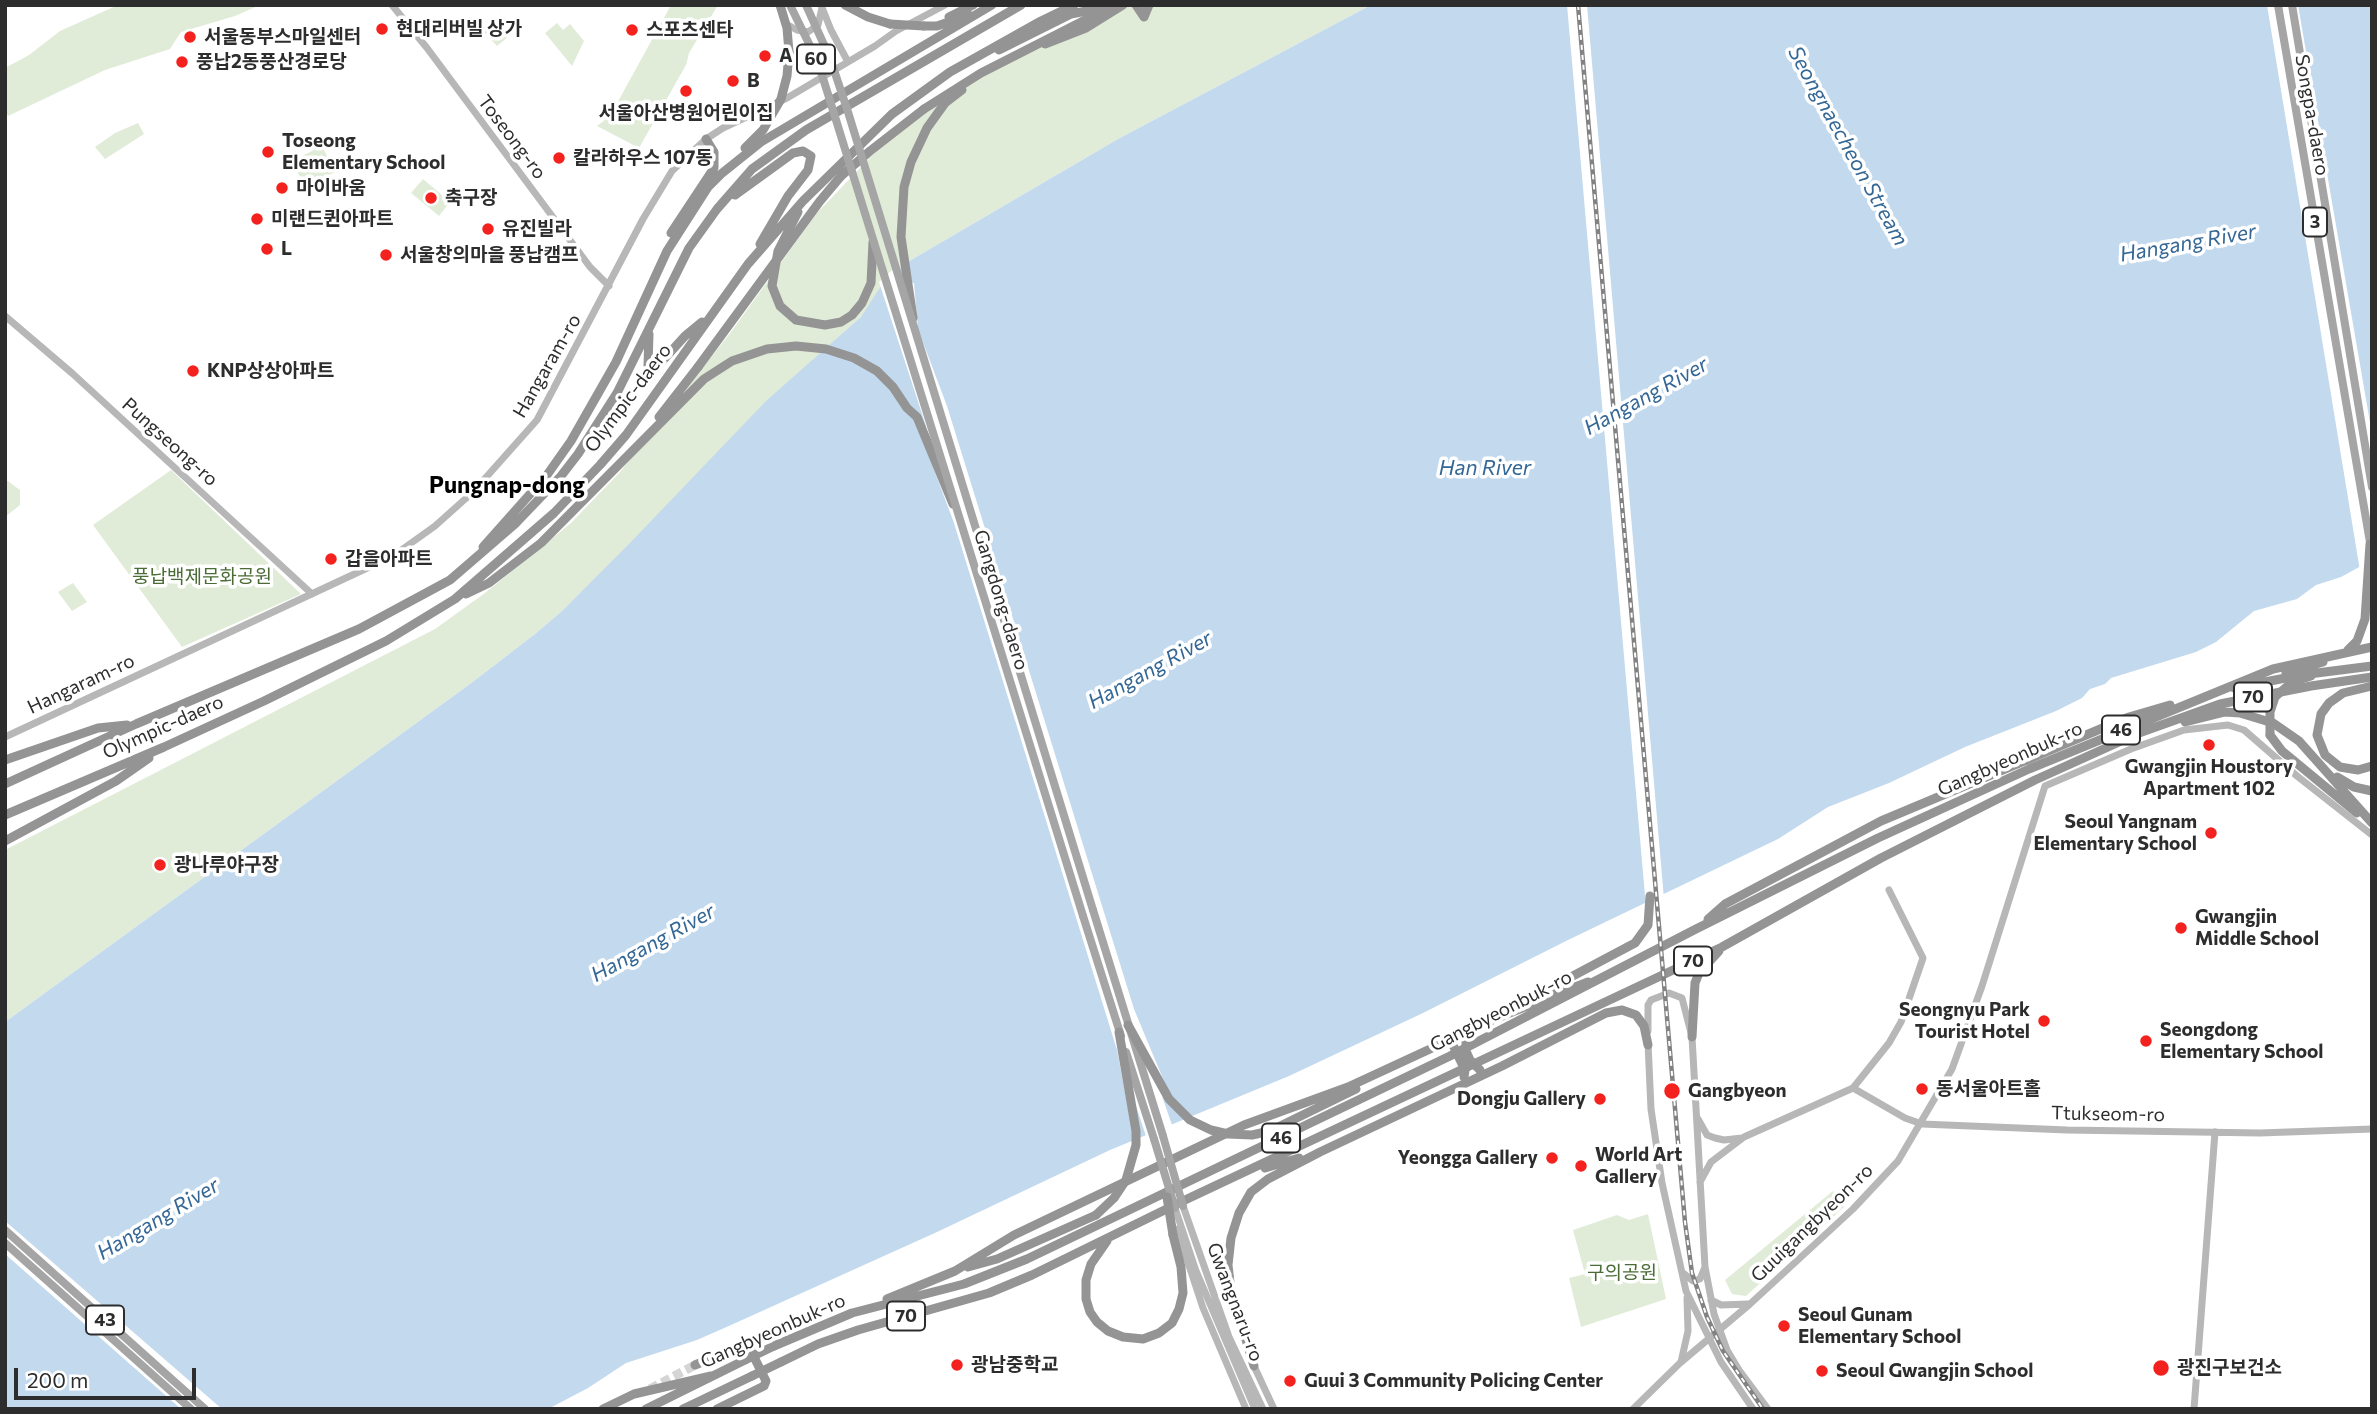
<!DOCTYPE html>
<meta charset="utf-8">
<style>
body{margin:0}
#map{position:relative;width:2377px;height:1414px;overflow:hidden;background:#fff;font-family:Commissioner,sans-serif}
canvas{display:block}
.frame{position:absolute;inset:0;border:7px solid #2d2d2d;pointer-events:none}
.scale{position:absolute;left:14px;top:1368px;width:182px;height:32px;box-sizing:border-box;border:4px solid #2d2d2d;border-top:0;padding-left:9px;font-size:21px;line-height:24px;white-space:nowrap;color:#2d2d2d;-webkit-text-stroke:5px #fff;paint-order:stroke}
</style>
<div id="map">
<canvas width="2377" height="1414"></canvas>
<div class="frame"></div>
<div class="scale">200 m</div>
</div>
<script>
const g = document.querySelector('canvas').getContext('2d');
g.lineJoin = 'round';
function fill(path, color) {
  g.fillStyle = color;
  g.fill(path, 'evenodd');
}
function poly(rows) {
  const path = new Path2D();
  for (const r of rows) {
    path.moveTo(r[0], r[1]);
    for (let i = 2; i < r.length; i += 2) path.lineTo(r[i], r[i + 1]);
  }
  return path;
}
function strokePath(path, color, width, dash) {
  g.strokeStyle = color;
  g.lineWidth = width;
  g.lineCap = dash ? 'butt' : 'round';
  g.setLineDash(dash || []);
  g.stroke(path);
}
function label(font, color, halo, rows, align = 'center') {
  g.font = font + ' Commissioner,"Noto Sans KR",sans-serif';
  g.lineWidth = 7;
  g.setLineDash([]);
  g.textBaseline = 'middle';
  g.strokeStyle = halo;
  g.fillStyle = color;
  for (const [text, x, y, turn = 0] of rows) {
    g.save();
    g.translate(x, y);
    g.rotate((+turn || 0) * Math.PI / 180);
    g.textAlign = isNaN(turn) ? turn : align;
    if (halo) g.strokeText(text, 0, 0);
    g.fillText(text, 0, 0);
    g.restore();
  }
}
fill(poly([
 [118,5,260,5,235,16,181,32,170,49,105,70,8,116,5,110,5,68,29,55,60,31],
 [671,5,718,5,689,53,686,65,639,148,597,126,610,116],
 [1108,5,1371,5,1118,139,906,263,861,317,562,611,535,634,470,684,5,1022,5,850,435,629,485,593,571,523,620,472,731,332,816,214,888,139,925,109],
 [500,15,510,26,503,32,508,37,497,46,483,31],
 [557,23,563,30,570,24,584,41,572,66,545,33],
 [138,123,144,134,105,159,95,147,115,133],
 [322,146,335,172,305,187,294,165,294,160],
 [423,179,450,202,439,216,411,193],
 [171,470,301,594,182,647,93,525],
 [5,479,20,490,20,505,5,517],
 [73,583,87,602,72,611,58,592],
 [1833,1191,1844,1207,1746,1296,1732,1294,1725,1280],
 [1648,1214,1666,1299,1581,1327,1569,1278,1585,1274,1573,1230,1617,1215,1629,1220]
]), '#e1ecd8');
fill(poly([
 [1371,5,2372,5,2372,560,2341,577,2316,585,2297,599,2254,611,2216,642,2196,652,2111,678,2105,684,2090,689,2082,698,2056,711,1965,747,1889,783,1828,807,1778,839,1568,940,1423,1013,1289,1076,1110,1150,937,1232,731,1325,697,1340,626,1363,588,1388,548,1409,5,1409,5,1022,470,684,535,634,562,611,630,543,766,401,861,317,881,286,906,263,1118,139]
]), '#c2d9ee');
fill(poly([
 [1567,5,1587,5,1664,899,1646,907],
 [2267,5,2298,5,2372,434,2372,564,2360,571],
 [898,265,903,280,914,283,918,329,947,406,1134,1009,1166,1086,1186,1122,1162,1096,1173,1128,1147,1139,1136,1106,1132,1129,1117,1050,954,523,921,435,926,426,879,282],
 [5,1221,222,1409,181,1409,5,1254]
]), '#fff');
strokePath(poly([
 [650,1389,695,1365]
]), '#d5d5d5', 9, [9, 4.5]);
strokePath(poly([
 [392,5,427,48,590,267,609,286],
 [821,5,831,30,848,62],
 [786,24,797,30,808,32,818,25,822,8],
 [5,316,73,374,312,594],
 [5,737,393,556,435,526,473,492,537,420,643,219,672,171,706,139,723,128,787,98,875,46,896,31,945,5],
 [1648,1031,1648,1005,1651,1000,1669,993,1682,998,1692,1037,1705,1267,1714,1314,1727,1350,1739,1370,1768,1409],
 [1648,1043,1651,1109,1662,1183,1686,1291,1721,1362,1753,1409],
 [1853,1088,1905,1118,1922,1124,2067,1130,2260,1133,2372,1129],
 [1698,1119,1707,1135,1715,1138,1724,1140,1742,1138],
 [1700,1182,1711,1162,1744,1137,1853,1088,1889,1043,1901,1022,1923,958,1889,890],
 [1183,1206,1229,1337,1263,1409],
 [1175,1208,1196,1271,1255,1409],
 [1177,1229,1203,1308,1246,1409],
 [1683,1273,1693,1281,1700,1279,1705,1267],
 [1711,1300,1721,1305,1748,1304],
 [1681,1362,1688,1331,1687,1298],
 [1254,1366,1274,1409],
 [1633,1409,1680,1363,1750,1304,1853,1209,1898,1161,1952,1069,1982,986,2045,786,2131,749,2184,730,2228,725,2244,730,2297,776,2372,835],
 [2194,1409,2215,1132]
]), '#b7b7b7', 7);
strokePath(poly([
 [2278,5,2371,548],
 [2292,5,2372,487],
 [1093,910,1163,1136],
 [1083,916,1121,1036],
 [1126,1052,1154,1139],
 [5,1230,205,1409],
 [5,1243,191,1409]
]), '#a5a5a5', 8);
strokePath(poly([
 [780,5,787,28,789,52],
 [845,5,868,17,890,24],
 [1136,5,1144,17,1149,5],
 [949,17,973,5],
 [924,26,937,26,969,15],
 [1045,44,1086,28,1123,5],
 [999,50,1071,14,1117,5],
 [841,176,870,151,924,109],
 [735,195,793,153,803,151,811,156,808,170,788,196,760,244],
 [798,212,778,251,772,286,780,306,796,320,825,325,841,322,852,315,862,303,871,283,873,242],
 [671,233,714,168,714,152,706,139],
 [913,318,901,237,904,187,911,162,927,128,945,103,962,90],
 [649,334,648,365,650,369,655,369,685,336,702,322],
 [659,417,698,367],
 [483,547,547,475,571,441,616,362,667,251,708,187,721,174,761,142,992,5],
 [466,594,489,583,541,543,704,379,732,361,767,349,796,346,826,349,854,358,877,371,893,387,907,408,917,417,953,504],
 [2348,650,2357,641,2365,619,2370,544],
 [2286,673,2323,662],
 [2372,686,2343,693,2329,703,2321,714,2317,735,2325,755,2340,767,2358,770,2372,766],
 [2234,688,2301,675,2372,666],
 [2185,722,2225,712,2240,713,2273,723,2299,741,2372,823],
 [2270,735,2282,751,2357,813],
 [5,760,98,728,127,725],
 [2337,777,2354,787,2372,791],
 [5,784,136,724,359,629,450,580,516,523,561,476,578,454,617,393,689,248,717,209,752,169,806,130,1021,5],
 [5,815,164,747,264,701,386,641,455,599,554,513,600,465,626,435,748,264,803,201,892,114,950,72,1041,21,1074,5],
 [5,841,116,781,149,758],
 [1708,919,1725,904,1881,821,2129,717,2170,705],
 [1537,995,1635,943,1648,925,1650,896],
 [1692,1037,1695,983,1699,973,1719,951],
 [1270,1131,1356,1089],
 [1265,1168,1299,1158],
 [1107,1241,1091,1264,1086,1280,1086,1299,1090,1312,1097,1322,1108,1331,1123,1337,1143,1339,1159,1333,1172,1323,1179,1309,1183,1293,1181,1267,1173,1235],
 [968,1267,997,1259,1096,1215],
 [887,1299,955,1271,1014,1235,1244,1125,1348,1087,1497,1018,1588,982],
 [774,1346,852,1313,964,1284,1027,1259,1450,1056,1696,929,1878,838,2029,769,2273,669,2372,647],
 [781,1362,818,1344,858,1330,989,1293,1032,1275,1185,1200,1722,947,1881,858,2035,780,2139,733,2220,704,2311,686,2372,677],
 [695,1365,743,1345,749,1347,766,1381,764,1386,717,1409],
 [1254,1366,1231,1291,1228,1265,1231,1238,1239,1213,1251,1192,1268,1179,1320,1152,1502,1066,1606,1013,1622,1010,1636,1015,1644,1026,1648,1045],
 [603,1409,634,1394,711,1376],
 [646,1409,745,1360],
 [683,1409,752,1376]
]), '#949494', 9);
const rail = poly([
 [1578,5,1685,1222,1692,1273,1707,1317,1723,1351,1763,1409]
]);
strokePath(rail, '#828282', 4.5);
strokePath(rail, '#fff', 2, [5]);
strokePath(poly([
 [790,5,818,62,1083,916],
 [806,5,830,58,848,112,1093,910],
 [1163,1136,1183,1206],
 [1154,1139,1175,1208]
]), '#a5a5a5', 8);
strokePath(poly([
 [890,24,924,26],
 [924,109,981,73,1091,17,1106,5],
 [745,148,763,130,781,99,787,76,789,52],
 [698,367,820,201,841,176],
 [2270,735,2270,712,2275,697,2292,682,2311,676],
 [1128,1025,1169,1099,1190,1120,1211,1130,1228,1134,1252,1135,1270,1131],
 [1466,1040,1466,1051,1470,1060,1480,1070],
 [1453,1045,1465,1070,1464,1077],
 [1167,1197,1173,1235],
 [1096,1215,1114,1198,1126,1180,1136,1145,1136,1131,1119,1032],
 [745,1360,774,1346],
 [752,1376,781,1362]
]), '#949494', 9);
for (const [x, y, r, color] of [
 [382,29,7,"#f4221e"],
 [632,30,7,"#f4221e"],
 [190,37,7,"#f4221e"],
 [765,56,7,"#f4221e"],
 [182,62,7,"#f4221e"],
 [733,81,7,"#f4221e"],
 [686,91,7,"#f4221e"],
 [268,152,7,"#f4221e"],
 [559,158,7,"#f4221e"],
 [282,188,7,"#f4221e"],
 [431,198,7,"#f4221e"],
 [257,219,7,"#f4221e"],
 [488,229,7,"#f4221e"],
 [267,249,7,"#f4221e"],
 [386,255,7,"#f4221e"],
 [193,371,7,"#f4221e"],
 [331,559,7,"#f4221e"],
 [2209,745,7,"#f4221e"],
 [2211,833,7,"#f4221e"],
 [160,865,7,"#f4221e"],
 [2181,928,7,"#f4221e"],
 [2044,1021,7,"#f4221e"],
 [2146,1041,7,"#f4221e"],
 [1922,1089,7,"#f4221e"],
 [1672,1091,9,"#f4221e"],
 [1600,1099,7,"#f4221e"],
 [1552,1158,7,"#f4221e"],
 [1581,1166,7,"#f4221e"],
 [1784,1326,7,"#f4221e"],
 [957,1365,7,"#f4221e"],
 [2161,1368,9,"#f4221e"],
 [1822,1371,7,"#f4221e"],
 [1290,1381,7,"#f4221e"]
]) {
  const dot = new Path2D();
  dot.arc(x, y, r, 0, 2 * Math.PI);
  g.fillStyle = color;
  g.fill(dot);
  strokePath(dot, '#fff', 2.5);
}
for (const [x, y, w] of [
 [816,59,38],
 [2315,222,24],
 [2253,697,38],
 [2121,730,38],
 [1693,961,38],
 [1281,1138,38],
 [906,1316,38],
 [105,1320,38]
]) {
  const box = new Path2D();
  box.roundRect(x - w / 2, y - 14.5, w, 29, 5);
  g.fillStyle = '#fff';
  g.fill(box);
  strokePath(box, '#2d2d2d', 2);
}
label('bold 18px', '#2d2d2d', null, [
 ["60",816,59],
 ["3",2315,222],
 ["70",2253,697],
 ["46",2121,730],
 ["70",1693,961],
 ["46",1281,1138],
 ["70",906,1316],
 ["43",105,1320]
]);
label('bold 19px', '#2d2d2d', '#fff', [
 ["현대리버빌 상가",396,29],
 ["스포츠센타",646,30],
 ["서울동부스마일센터",204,37],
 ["A",779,56],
 ["풍납2동풍산경로당",196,62],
 ["B",747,81],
 ["서울아산병원어린이집",686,113,"center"],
 ["Toseong",282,141],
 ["Elementary School",282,163],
 ["칼라하우스 107동",573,158],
 ["마이바움",296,188],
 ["축구장",445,198],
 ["미랜드퀸아파트",271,219],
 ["유진빌라",502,229],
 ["L",281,249],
 ["서울창의마을 풍납캠프",400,255],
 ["KNP상상아파트",207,371],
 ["갑을아파트",345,559],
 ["Gwangjin Houstory",2209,767,"center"],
 ["Apartment 102",2209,789,"center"],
 ["Seoul Yangnam",2197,822,"right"],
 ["Elementary School",2197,844,"right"],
 ["광나루야구장",174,865],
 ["Gwangjin",2195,917],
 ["Middle School",2195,939],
 ["Seongnyu Park",2030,1010,"right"],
 ["Tourist Hotel",2030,1032,"right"],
 ["Seongdong",2160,1030],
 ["Elementary School",2160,1052],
 ["동서울아트홀",1936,1089],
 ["Gangbyeon",1688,1091],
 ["Dongju Gallery",1586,1099,"right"],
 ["World Art",1595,1155],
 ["Gallery",1595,1177],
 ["Yeongga Gallery",1538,1158,"right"],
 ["Seoul Gunam",1798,1315],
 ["Elementary School",1798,1337],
 ["광남중학교",971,1365],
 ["광진구보건소",2177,1368],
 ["Seoul Gwangjin School",1836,1371],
 ["Guui 3 Community Policing Center",1304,1381]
], 'left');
label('19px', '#2d2d2d', '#fff', [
 ["Songpa-daero",2312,115,80],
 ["Toseong-ro",512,137,53],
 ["Hangaram-ro",547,366,-60],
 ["Olympic-daero",628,398,-53],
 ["Pungseong-ro",170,442,42],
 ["Gangdong-daero",1001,600,73],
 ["Hangaram-ro",81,684,-25],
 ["Olympic-daero",163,727,-24],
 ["Gangbyeonbuk-ro",2010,759,-24],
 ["Gangbyeonbuk-ro",1501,1011,-27],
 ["Ttukseom-ro",2108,1114,1],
 ["Guuigangbyeon-ro",1812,1223,-44],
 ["Gwangnaru-ro",1235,1302,69],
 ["Gangbyeonbuk-ro",773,1331,-24]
]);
label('19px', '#4b6c37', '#fff', [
 ["풍납백제문화공원",202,577],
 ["구의공원",1622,1273]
]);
label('italic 21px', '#346795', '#fff', [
 ["Seongnaecheon Stream",1848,146,61],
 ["Hangang River",2188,243,-10],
 ["Hangang River",1646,396,-29],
 ["Han River",1485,468],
 ["Hangang River",1150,670,-29],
 ["Hangang River",653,943,-29],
 ["Hangang River",158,1219,-31]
]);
label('bold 23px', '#000', '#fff', [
 ["Pungnap-dong",507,485]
]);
</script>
